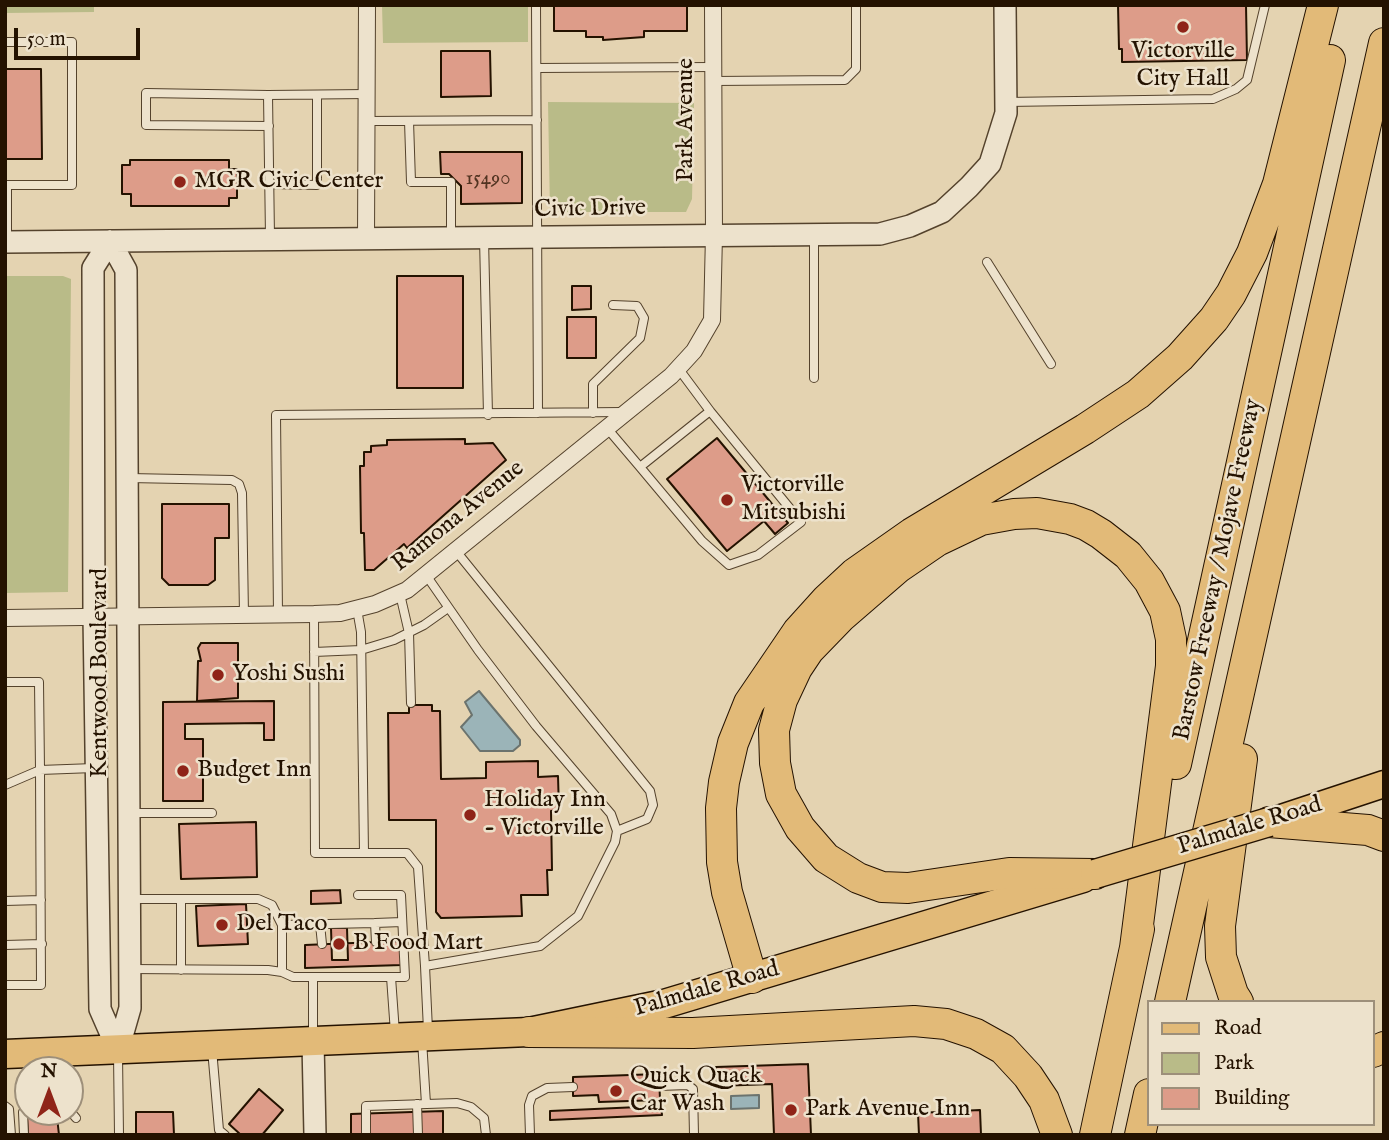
<!DOCTYPE html>
<style>
body{margin:0}
#map{position:relative;width:1389px;height:1140px;overflow:hidden;background:#e4d3b1;font-family:"IM FELL English",serif}
canvas{display:block}
.frame{position:absolute;inset:0;border:7px solid #241200;pointer-events:none}
.legend{position:absolute;left:1147px;top:1000px;width:228px;height:126px;box-sizing:border-box;background:#ede2cc;border:2px solid #9d8f7a;margin:0;padding:9px 12px;list-style:none;font-size:21px;color:#241200}
.legend li{display:flex;align-items:center;gap:14px;height:35px}
.legend b{width:35px;border:2px solid #9d8f7a}
.north{position:absolute;left:14px;top:1056px;width:70px;height:70px;box-sizing:border-box;background:#ede2cc;border:2px solid #9d8f7a;border-radius:50%;rotate:0deg;font-size:19px;font-weight:700;line-height:28px;text-align:center;color:#241200}
.north::after{content:'';display:block;margin:auto;width:24px;height:32px;background:#8f2418;clip-path:polygon(50% 0,100% 100%,50% 72%,0 100%)}
.scale{position:absolute;left:14px;top:28px;width:126px;height:32px;box-sizing:border-box;border:4px solid #241200;border-top:0;padding-left:9px;font-size:21px;line-height:24px;white-space:nowrap;color:#241200;-webkit-text-stroke:5px #ede2cc;paint-order:stroke}
</style>
<div id="map">
<canvas width="1389" height="1140"></canvas>
<div class="frame"></div>
<ul class="legend">
<li><b style="height:9px;background:#e2ba78"></b>Road</li>
<li><b style="height:19px;background:#b9bb88"></b>Park</li>
<li><b style="height:19px;background:#dd9c89"></b>Building</li>
</ul>
<div class="north">N</div>
<div class="scale">50 m</div>
</div>
<script>
const g = document.querySelector('canvas').getContext('2d');
g.lineJoin = 'round';
function fill(path, color) {
  g.fillStyle = color;
  g.fill(path, 'evenodd');
}
function poly(rows) {
  const path = new Path2D();
  for (const r of rows) {
    path.moveTo(r[0], r[1]);
    for (let i = 2; i < r.length; i += 2) path.lineTo(r[i], r[i + 1]);
  }
  return path;
}
function strokePath(path, color, width, dash) {
  g.strokeStyle = color;
  g.lineWidth = width;
  g.lineCap = dash ? 'butt' : 'round';
  g.setLineDash(dash || []);
  g.stroke(path);
}
function label(font, color, halo, rows, align = 'center') {
  g.font = font + ' "IM FELL English",serif';
  g.lineWidth = 5;
  g.setLineDash([]);
  g.textBaseline = 'middle';
  g.strokeStyle = halo;
  g.fillStyle = color;
  for (const [text, x, y, turn = 0] of rows) {
    g.save();
    g.translate(x, y);
    g.rotate((+turn || 0) * Math.PI / 180);
    g.textAlign = isNaN(turn) ? turn : align;
    if (halo) g.strokeText(text, 0, 0);
    g.fillText(text, 0, 0);
    g.restore();
  }
}
fill(poly([
 [5,5,94,5,94,12,5,13],
 [382,5,528,5,528,42,383,43],
 [548,102,694,103,692,199,686,212,550,212],
 [5,276,63,276,71,279,68,592,5,593]
]), '#b9bb88');
const water = poly([
 [479,691,520,740,520,745,513,751,480,751,461,727,472,715,465,702,479,691],
 [759,1095,759,1108,731,1109,731,1096,759,1095]
]);
fill(water, '#9bb4b8');
strokePath(water, '#6b736e', 2);
const building = poly([
 [554,5,687,5,687,31,644,31,644,37,603,40,603,37,586,37,586,31,554,31,554,5],
 [1118,5,1246,5,1247,60,1122,62,1122,49,1119,49,1118,5],
 [441,51,490,51,491,96,441,97,441,51],
 [5,69,41,69,42,159,5,159,5,69],
 [440,152,522,152,522,203,461,204,461,186,449,174,441,174,440,152],
 [130,160,229,160,229,169,237,169,237,198,229,198,229,206,131,206,131,194,122,194,122,165,130,165,130,160],
 [397,276,463,276,463,388,397,388,397,276],
 [572,286,591,286,591,309,572,310,572,286],
 [567,317,596,317,596,358,567,358,567,317],
 [717,438,788,523,775,534,764,521,727,551,667,479,717,438],
 [465,439,465,444,493,443,506,460,407,548,404,544,374,570,365,570,364,533,361,533,360,466,364,466,364,452,371,452,371,446,387,445,387,440,465,439],
 [162,504,229,504,229,538,215,538,215,580,208,585,169,585,162,578,162,504],
 [201,643,238,643,238,698,197,701,198,661,201,661,198,648,201,643],
 [274,701,274,740,264,740,264,723,185,724,185,739,203,739,203,801,163,801,163,702,274,701],
 [409,705,432,705,432,711,440,711,441,779,486,778,486,762,538,761,538,777,558,776,559,810,551,811,552,870,547,870,548,895,521,895,522,916,441,918,436,912,436,820,389,820,388,713,409,713,409,705],
 [256,822,257,877,181,879,179,824,256,822],
 [340,890,341,903,311,904,311,891,340,890],
 [246,904,248,944,198,946,196,906,246,904],
 [331,928,347,928,348,960,332,960,331,928],
 [401,941,402,965,305,968,305,945,401,941],
 [808,1064,811,1135,774,1135,772,1084,717,1086,716,1067,808,1064],
 [659,1074,660,1100,599,1102,598,1095,573,1096,573,1077,659,1074],
 [259,1089,283,1110,262,1135,241,1135,229,1124,259,1089],
 [661,1106,662,1115,550,1120,550,1111,661,1106],
 [980,1110,981,1135,919,1135,918,1113,980,1110],
 [443,1111,443,1135,351,1135,351,1114,443,1111],
 [136,1112,173,1112,174,1135,136,1135,136,1112],
 [57,1117,59,1135,28,1135,27,1118,57,1117]
]);
fill(building, '#dd9c89');
strokePath(building, '#241200', 2);
const service = poly([
 [536,5,538,413],
 [5,42,72,42,72,185,5,185],
 [537,68,713,67],
 [713,81,845,80,856,69,856,5],
 [268,95,146,93,146,125,269,126],
 [1006,102,1213,99,1236,89,1247,80,1265,5],
 [367,121,537,120],
 [409,121,411,182,451,182,451,236],
 [269,184,317,185,317,95],
 [7,185,7,242],
 [270,237,268,95,367,94],
 [484,238,488,415],
 [987,262,1051,364],
 [814,378,814,237],
 [593,413,593,384,640,338,644,318,637,306,613,305],
 [606,427,640,467,710,411,678,368],
 [640,467,702,541,729,565,758,555,801,522,710,411],
 [129,478,232,480,239,484,242,493,244,615],
 [456,551,650,791,653,805,647,819,617,831],
 [400,594,409,633,411,703],
 [357,609,361,632,364,853],
 [278,614,276,415,623,412],
 [314,614,315,853,407,853,418,867,425,966,540,946,578,916,615,842,617,831,611,814,536,726,478,650,426,575],
 [314,652,361,650,394,640,424,625,448,608],
 [5,682,39,682,40,770,5,785],
 [132,813,212,813],
 [131,899,258,899,272,905,282,925,282,972],
 [181,899,181,970],
 [5,901,41,900],
 [375,923,402,922],
 [320,924,322,944],
 [282,925,375,923,376,942],
 [5,945,42,944],
 [425,966,428,1030],
 [130,969,268,970,282,972,293,977,405,977,401,895,358,895],
 [391,977,395,1033],
 [313,978,313,1038],
 [5,985,41,985,40,770,94,768],
 [422,1040,426,1104],
 [212,1049,219,1130,225,1135],
 [118,1054,119,1135],
 [659,1086,688,1085,693,1089,694,1135],
 [417,1104,418,1135],
 [5,1106,9,1109,11,1135],
 [70,1111,76,1118],
 [24,1135,23,1112,28,1106],
 [366,1135,366,1106,457,1103,471,1107,484,1118,486,1135],
 [530,1135,529,1105,532,1096,547,1088,573,1087]
]);
const minor = poly([
 [366,239,367,5],
 [5,618,314,614,340,613,375,604,407,590,671,376,694,351,712,320,714,235,713,5]
]);
const tertiary = poly([
 [110,241,93,268,94,616,100,1009,118,1050],
 [110,241,126,270,130,1008,118,1050],
 [5,242,880,234,910,226,942,212,969,187,990,164,1006,113,1005,5],
 [313,1042,315,1135]
]);
const primary = poly([
 [1272,821,1384,784]
]);
const trunk = poly([
 [5,1054,529,1032,664,1004,1083,878]
]);
const motorway = poly([
 [1176,764,1330,60],
 [1269,822,1368,830,1384,836],
 [1095,874,1009,873,908,888,882,887,858,878,826,858,800,828,781,794,775,763,774,730,782,700,797,668,809,650,840,618,899,567,937,541,981,520,1014,514,1037,513,1070,519,1086,525,1101,534,1128,555,1149,581,1165,611,1171,639,1171,666,1135,948],
 [752,978,727,892,722,862,721,808,724,782,733,743,749,703,798,631,826,600,855,573,912,533,1085,429,1138,394,1180,357,1214,319,1231,294,1252,253,1278,184,1323,5],
 [1170,1002,1384,43],
 [1238,1002,1233,994,1221,957,1220,926,1242,759],
 [529,1032,693,1033,914,1021,946,1024,976,1034,1003,1049,1028,1076,1044,1100,1057,1135],
 [1373,1052,1384,1047],
 [1095,1135,1139,929],
 [1140,1135,1149,1094]
]);
strokePath(service, '#54422c', 10);
strokePath(minor, '#54422c', 18);
strokePath(tertiary, '#54422c', 24);
strokePath(primary, '#241200', 29);
strokePath(trunk, '#241200', 31);
strokePath(motorway, '#241200', 32);
strokePath(service, '#ede2cc', 8);
strokePath(minor, '#ede2cc', 16);
strokePath(tertiary, '#ede2cc', 21);
strokePath(primary, '#e2ba78', 26);
strokePath(trunk, '#e2ba78', 28);
strokePath(motorway, '#e2ba78', 30);
const trunkBridge = poly([
 [1095,874,1269,822]
]);
strokePath(trunkBridge, '#241200', 31, []);
strokePath(trunkBridge, '#e2ba78', 28);
for (const [x, y, r, color] of [
 [1183,27,7,"#8f2418"],
 [180,182,7,"#8f2418"],
 [727,500,7,"#8f2418"],
 [218,675,7,"#8f2418"],
 [183,771,7,"#8f2418"],
 [470,815,7,"#8f2418"],
 [222,925,7,"#8f2418"],
 [339,944,7,"#8f2418"],
 [616,1091,7,"#8f2418"],
 [791,1110,7,"#8f2418"]
]) {
  const dot = new Path2D();
  dot.arc(x, y, r, 0, 2 * Math.PI);
  g.fillStyle = color;
  g.fill(dot);
  strokePath(dot, '#ede2cc', 2.5);
}
label('21px', '#523422', null, [
 ["15490",488,180]
]);
label('24px', '#241200', '#ede2cc', [
 ["Victorville",1183,52,"center"],
 ["City Hall",1183,80,"center"],
 ["MGR Civic Center",194,182],
 ["Victorville",741,486],
 ["Mitsubishi",741,514],
 ["Yoshi Sushi",232,675],
 ["Budget Inn",197,771],
 ["Holiday Inn",484,801],
 ["- Victorville",484,829],
 ["Del Taco",236,925],
 ["B Food Mart",353,944],
 ["Quick Quack",630,1077],
 ["Car Wash",630,1105],
 ["Park Avenue Inn",805,1110]
], 'left');
label('24px', '#241200', '#ede2cc', [
 ["Park Avenue",687,120,-90],
 ["Civic Drive",590,210,-1],
 ["Ramona Avenue",459,517,-39],
 ["Barstow Freeway / Mojave Freeway",1219,570,-78],
 ["Kentwood Boulevard",101,673,-90],
 ["Palmdale Road",1250,827,-17],
 ["Palmdale Road",707,990,-16]
]);
</script>
